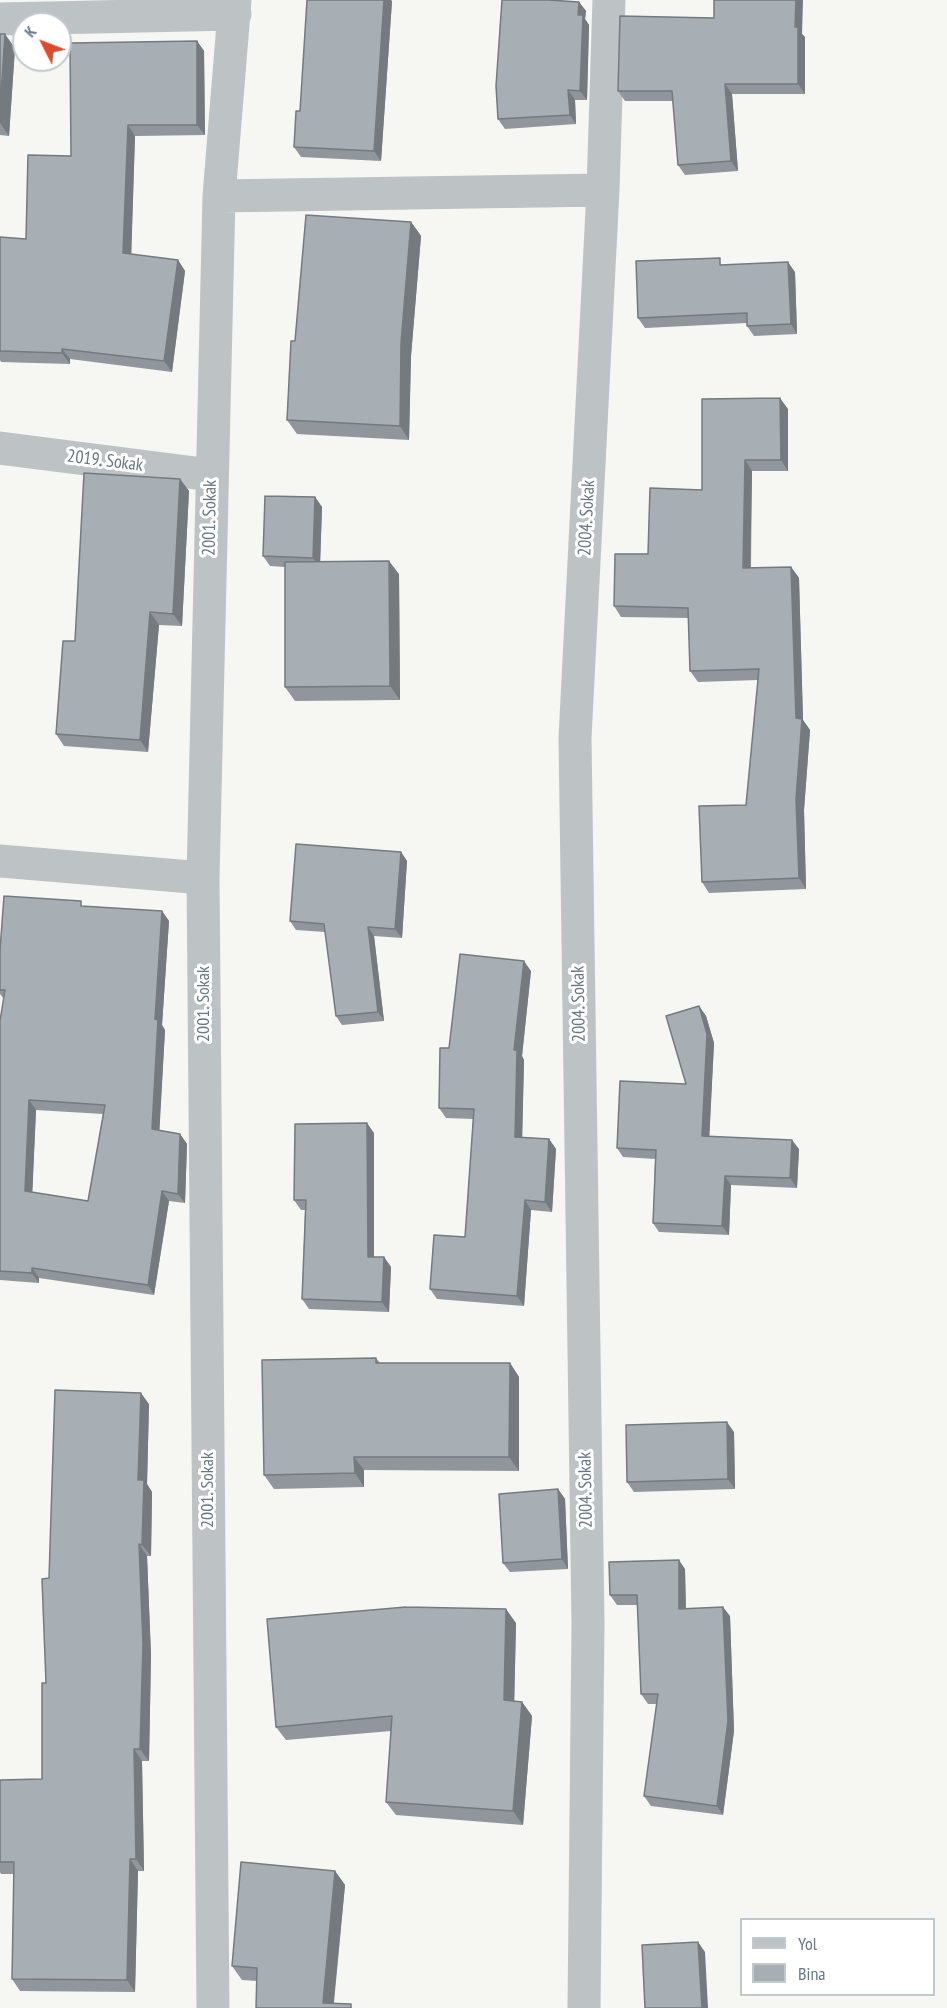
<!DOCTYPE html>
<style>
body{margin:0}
#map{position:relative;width:947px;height:2008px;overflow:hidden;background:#f6f6f3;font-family:"PT Sans Narrow",sans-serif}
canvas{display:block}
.legend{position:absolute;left:740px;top:1918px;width:195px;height:78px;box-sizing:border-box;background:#fff;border:2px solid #c2c9cd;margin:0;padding:8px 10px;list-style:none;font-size:18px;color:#677883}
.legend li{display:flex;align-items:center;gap:12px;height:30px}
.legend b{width:30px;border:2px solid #c2c9cd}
.north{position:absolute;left:12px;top:12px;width:60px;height:60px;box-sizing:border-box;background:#fff;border:2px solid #c2c9cd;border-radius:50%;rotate:312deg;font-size:16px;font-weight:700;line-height:24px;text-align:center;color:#677883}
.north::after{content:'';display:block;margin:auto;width:21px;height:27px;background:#db4c2e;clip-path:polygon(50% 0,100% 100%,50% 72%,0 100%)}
</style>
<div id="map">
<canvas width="947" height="2008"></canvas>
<ul class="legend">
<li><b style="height:8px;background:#bdc2c5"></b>Yol</li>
<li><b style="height:16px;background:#a7afb4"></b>Bina</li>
</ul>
<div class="north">K</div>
</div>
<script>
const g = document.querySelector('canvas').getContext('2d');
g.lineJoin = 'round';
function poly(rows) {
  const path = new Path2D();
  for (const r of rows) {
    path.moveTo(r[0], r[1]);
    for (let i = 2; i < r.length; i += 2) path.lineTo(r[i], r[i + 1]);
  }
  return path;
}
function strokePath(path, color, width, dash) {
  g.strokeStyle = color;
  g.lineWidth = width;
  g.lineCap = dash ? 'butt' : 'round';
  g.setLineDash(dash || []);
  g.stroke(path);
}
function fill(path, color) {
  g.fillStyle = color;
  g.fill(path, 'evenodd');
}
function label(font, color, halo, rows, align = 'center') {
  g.font = font + ' "PT Sans Narrow",sans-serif';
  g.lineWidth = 6;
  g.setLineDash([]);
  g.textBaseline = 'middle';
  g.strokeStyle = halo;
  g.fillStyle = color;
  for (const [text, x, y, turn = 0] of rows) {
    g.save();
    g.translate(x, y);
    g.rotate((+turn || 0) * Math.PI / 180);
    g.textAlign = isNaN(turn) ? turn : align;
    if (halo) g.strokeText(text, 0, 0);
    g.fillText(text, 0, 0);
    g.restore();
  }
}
strokePath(poly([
 [0,19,235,14],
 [219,196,603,190],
 [0,448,211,475],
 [0,861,203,878],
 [213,2008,203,878,219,196,235,0],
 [584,2008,588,1623,575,738,603,190,609,0]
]), '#bdc2c5', 33);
fill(poly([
 [392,1,381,161,301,157,294,147,300,111],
 [579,2,586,11,585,19,589,25,587,100,575,100,576,124,505,129,498,119],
 [0,34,15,48,9,136,0,135],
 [802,34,805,37,805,94,732,94,738,171,685,175,678,165,673,101,625,101,618,91],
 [197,41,204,51,205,135,135,136,131,254,178,260,185,271,172,372,70,359,70,364,1,362,0,360,0,237,26,239,71,156],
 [411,222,421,236,411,356,409,440,297,434,287,420,295,341],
 [725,265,795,272,797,334,754,336,747,326,747,323,645,328,638,318],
 [788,409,788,471,752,471,751,568,791,567,799,578,803,720,810,730,804,810,806,889,709,893,702,882,746,805,758,680,698,682,690,671,689,618,621,617,614,606,648,554,702,490],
 [180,479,189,491,182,626,159,625,148,752,64,746,56,734,75,641],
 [315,497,322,507,320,562,399,574,400,700,295,701,285,687,285,567,270,566,263,556],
 [401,852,407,861,402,938,374,936,384,1021,342,1025,336,1016,325,932,296,930,290,921],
 [85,906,162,911,169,921,162,1025,165,1030,159,1130,180,1134,187,1144,185,1203,169,1201,154,1295,39,1278,39,1283,0,1280,0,1021,4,999,0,994,0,950],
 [36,1110,103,1114,88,1201,32,1193],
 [531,971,522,1056,524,1060,522,1137,549,1139,556,1149,552,1212,531,1210,524,1306,437,1299,430,1289,465,1237,473,1119,446,1118,439,1108,449,1048],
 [699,1006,706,1016,714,1043,709,1136,799,1149,797,1188,731,1185,729,1235,659,1232,653,1223,655,1159,623,1157,617,1148,686,1084],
 [374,1133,374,1257,384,1257,391,1267,389,1312,309,1309,302,1299,305,1210,301,1210,294,1200],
 [376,1358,380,1363,510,1363,519,1377,519,1471,364,1470,364,1487,274,1489,264,1475],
 [149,1404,147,1484,152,1492,151,1556,147,1556,151,1655,149,1761,142,1761,144,1871,138,1871,135,1992,20,1991,12,1979,14,1874,1,1874,0,1872,0,1862,42,1779,46,1683,49,1578],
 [734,1432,735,1489,634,1492,627,1482],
 [558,1489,565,1499,568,1569,510,1572,503,1563],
 [685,1569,686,1609,730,1616,734,1731,723,1815,651,1806,644,1796,657,1704,648,1704,641,1694,638,1605,617,1605,610,1595],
 [516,1623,514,1701,522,1702,532,1716,523,1825,396,1815,386,1802,391,1731,286,1740,276,1727],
 [335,1871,345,1885,334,2003,256,2008,257,1981,242,1980,232,1966]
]), '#90969b');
fill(poly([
 [384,0,391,0,392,1,381,161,374,151],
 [796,0,803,0,802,34,805,37,805,94,798,84,795,27],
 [579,2,586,11,585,19,589,25,587,100,580,91,578,15],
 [5,34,15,48,9,136,0,123,0,110],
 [197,41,204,51,205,135,197,125],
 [725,84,732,94,738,171,731,161],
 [568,90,575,100,576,124,570,115],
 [128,125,135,136,131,264,123,253],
 [411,222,421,236,411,356,409,440,400,426,401,343],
 [178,260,185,271,172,372,164,361],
 [788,262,795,272,797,334,791,324],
 [62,349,70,359,70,364,62,353],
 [780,398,788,409,788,471,781,460],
 [745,460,752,471,750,579,743,568],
 [180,479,189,491,182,626,173,614],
 [315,497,322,507,320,568,313,558],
 [389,561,399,574,400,700,390,686],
 [791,567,799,578,803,720,810,730,804,810,806,889,799,878,796,799,796,718],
 [150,612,159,625,148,752,140,740],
 [401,852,407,861,402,938,395,929],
 [162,911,169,921,162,1025,165,1030,159,1139,152,1129,155,1019],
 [368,927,374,936,384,1021,378,1012],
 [524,961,531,971,522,1056,524,1060,522,1147,515,1137,514,1050],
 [699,1006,706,1016,714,1043,709,1145,702,1136],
 [29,1100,36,1110,32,1201,25,1191],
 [367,1123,374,1133,374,1266,368,1257],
 [180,1134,187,1144,185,1203,178,1194],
 [549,1139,556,1149,552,1212,545,1202],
 [792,1140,799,1149,797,1188,790,1178],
 [725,1176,731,1185,729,1235,722,1226],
 [162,1191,169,1201,154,1295,148,1285],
 [525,1200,531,1210,524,1306,517,1296],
 [384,1257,391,1267,389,1312,382,1302],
 [32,1268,39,1278,39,1283,32,1273],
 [510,1363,519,1377,519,1471,509,1457],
 [141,1393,149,1404,147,1484,152,1492,151,1556,142,1545,138,1480],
 [727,1422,734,1432,735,1489,728,1479],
 [354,1457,364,1470,364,1487,355,1473],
 [558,1489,565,1499,568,1569,562,1559],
 [139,1544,147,1556,151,1655,149,1761,140,1749],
 [679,1560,685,1569,686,1619,679,1609],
 [723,1607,730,1616,734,1731,723,1815,717,1806],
 [506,1609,516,1623,514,1714,504,1700],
 [522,1702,532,1716,523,1825,513,1811],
 [134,1749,142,1761,144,1871,136,1859],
 [130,1859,138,1871,135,1992,127,1980],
 [335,1871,345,1885,333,2008,323,2003],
 [698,1942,705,1952,708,2008,702,2008]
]), '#757a7e');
const building = poly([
 [307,0,384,0,374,151,294,147,296,111,300,111,307,0],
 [502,0,549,0,579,2,578,15,583,15,580,91,568,90,570,115,498,119,496,86,502,0],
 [714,0,796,0,795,27,798,27,798,84,725,84,731,161,678,165,672,91,618,91,620,16,714,18,714,0],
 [0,34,5,34,0,110,0,34],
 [197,41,197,125,128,125,123,253,178,260,164,361,62,349,62,353,0,351,0,237,26,239,28,155,71,156,70,43,197,41],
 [306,215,411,222,401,343,400,426,287,420,291,341,295,341,306,215],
 [720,258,720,265,788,262,791,324,747,326,747,313,638,318,636,261,720,258],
 [780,398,781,460,745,460,743,568,791,567,796,718,802,719,796,799,799,878,702,882,699,806,746,805,759,669,690,671,688,608,614,606,615,554,648,554,650,488,702,490,702,399,780,398],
 [84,473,180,479,173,614,150,612,140,740,56,734,63,641,75,641,84,473],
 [265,496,315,497,313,558,263,556,265,496],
 [389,561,390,686,285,687,285,562,389,561],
 [296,844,401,852,395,929,368,927,378,1012,336,1016,324,924,290,921,296,844],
 [4,896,81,901,81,906,162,911,155,1019,158,1020,152,1129,180,1134,178,1194,162,1191,148,1285,32,1268,32,1273,0,1271,0,1021,5,990,0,990,0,950,4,896],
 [29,1100,105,1105,88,1201,25,1191,29,1100],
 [460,954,524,961,514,1050,517,1050,515,1137,549,1139,545,1202,525,1200,517,1296,430,1289,434,1235,465,1237,474,1109,439,1108,440,1048,449,1048,460,954],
 [699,1006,707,1034,702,1136,792,1140,790,1178,725,1176,722,1226,653,1223,656,1150,617,1148,620,1081,686,1084,666,1016,699,1006],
 [367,1123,368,1257,384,1257,382,1302,302,1299,306,1200,294,1200,295,1124,367,1123],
 [376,1358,376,1363,510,1363,509,1457,354,1457,355,1473,264,1475,262,1360,376,1358],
 [55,1390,141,1393,138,1480,144,1480,142,1545,139,1544,143,1644,140,1749,134,1749,136,1859,130,1859,127,1980,12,1979,14,1862,0,1862,0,1780,42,1779,42,1683,46,1683,42,1579,49,1578,55,1390],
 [727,1422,728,1479,627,1482,626,1425,727,1422],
 [558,1489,562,1559,503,1563,499,1494,558,1489],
 [679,1560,679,1609,723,1607,728,1721,717,1806,644,1796,658,1694,641,1694,637,1595,610,1595,609,1562,679,1560],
 [406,1607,506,1609,504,1700,522,1702,513,1811,386,1802,392,1716,276,1727,267,1619,406,1607],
 [241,1862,335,1871,323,2003,351,2004,351,2008,256,2008,257,1968,232,1966,241,1862],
 [698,1942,702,2008,645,2008,642,1945,698,1942]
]);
fill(building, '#a7afb4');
strokePath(building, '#757a7e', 1.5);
label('18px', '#677883', '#fff', [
 ["2019. Sokak",105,461,7],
 ["2001. Sokak",210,518,-89],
 ["2004. Sokak",587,518,-87],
 ["2001. Sokak",204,1004,-90],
 ["2004. Sokak",579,1004,-91],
 ["2001. Sokak",208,1490,-90],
 ["2004. Sokak",586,1490,-91]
]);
</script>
